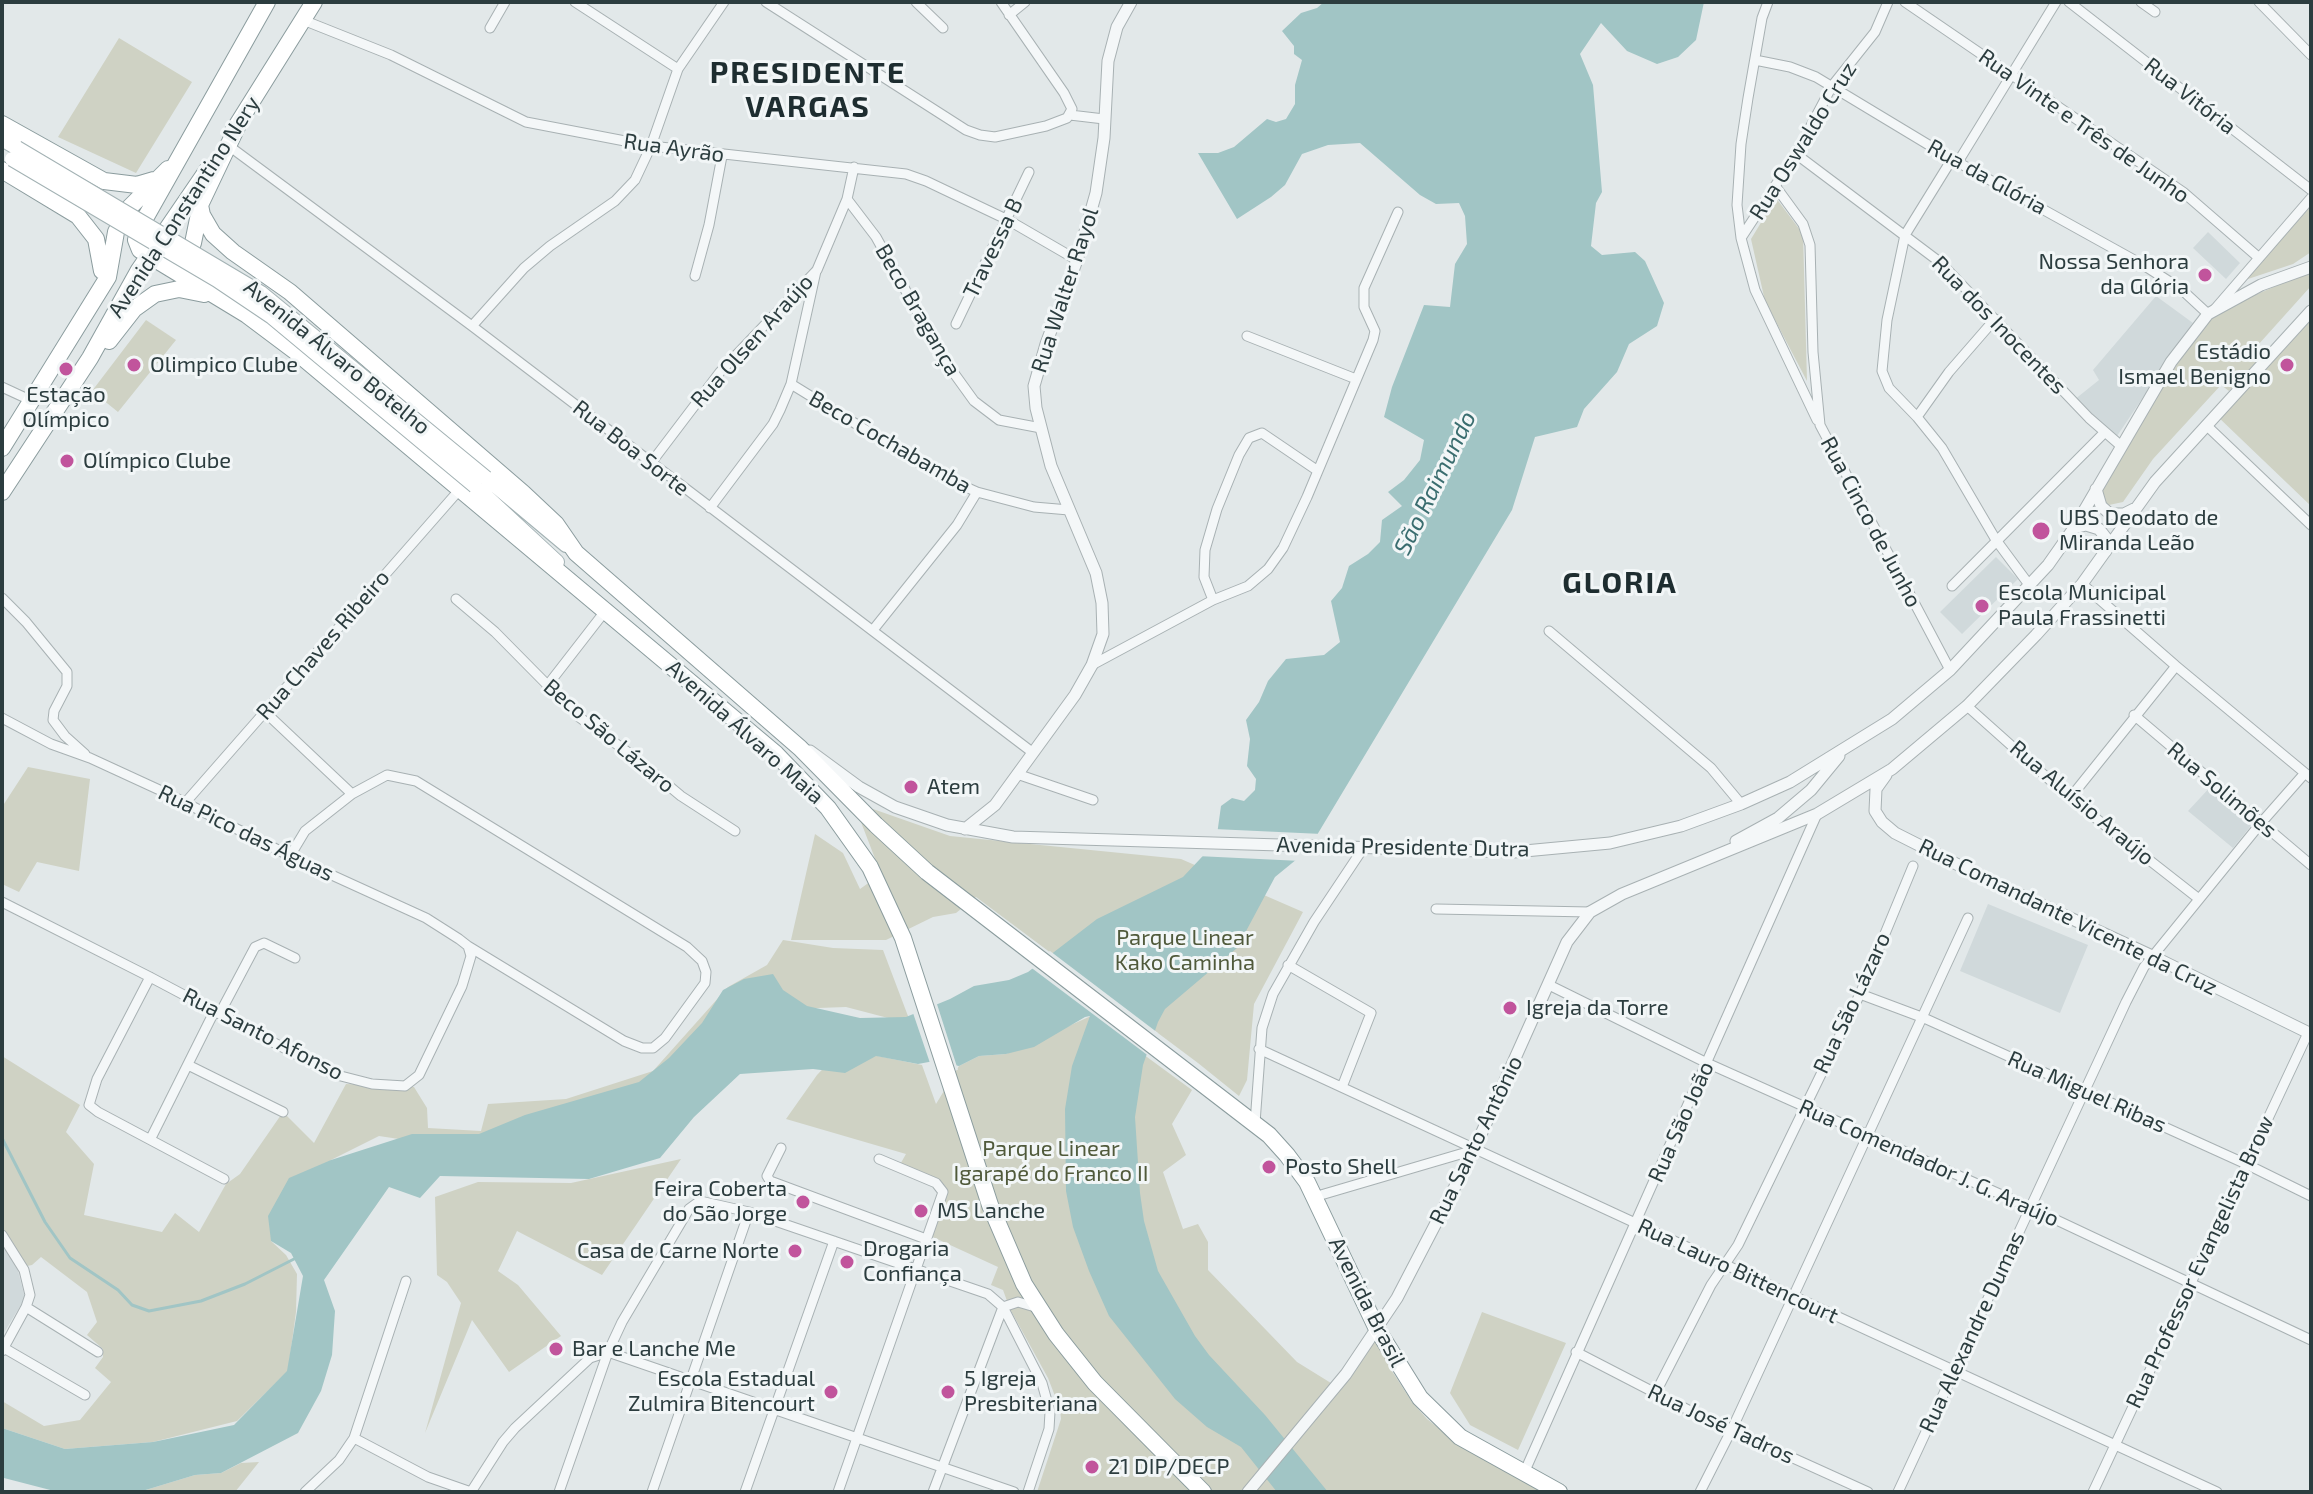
<!DOCTYPE html>
<meta charset="utf-8">
<style>
body{margin:0}
#map{position:relative;width:2313px;height:1494px;overflow:hidden;background:#e2e8e9;font-family:"Exo 2",sans-serif}
canvas{display:block}
.frame{position:absolute;inset:0;border:4px solid #2c3d3f;pointer-events:none}
</style>
<div id="map">
<canvas width="2313" height="1494"></canvas>
<div class="frame"></div>
</div>
<script>
const g = document.querySelector('canvas').getContext('2d');
g.lineJoin = 'round';
function fill(path, color) {
  g.fillStyle = color;
  g.fill(path, 'evenodd');
}
function poly(rows) {
  const path = new Path2D();
  for (const r of rows) {
    path.moveTo(r[0], r[1]);
    for (let i = 2; i < r.length; i += 2) path.lineTo(r[i], r[i + 1]);
  }
  return path;
}
function strokePath(path, color, width, dash) {
  g.strokeStyle = color;
  g.lineWidth = width;
  g.lineCap = dash ? 'butt' : 'round';
  g.setLineDash(dash || []);
  g.stroke(path);
}
function label(font, color, halo, rows, align = 'center') {
  g.font = font + ' "Exo 2",sans-serif';
  g.lineWidth = 6;
  g.setLineDash([]);
  g.textBaseline = 'middle';
  g.strokeStyle = halo;
  g.fillStyle = color;
  for (const [text, x, y, turn = 0] of rows) {
    g.save();
    g.translate(x, y);
    g.rotate((+turn || 0) * Math.PI / 180);
    g.textAlign = isNaN(turn) ? turn : align;
    if (halo) g.strokeText(text, 0, 0);
    g.fillText(text, 0, 0);
    g.restore();
  }
}
fill(poly([
 [2208,232,2240,263,2226,279,2193,248],
 [2156,296,2193,323,2117,436,2074,400,2099,380,2093,370],
 [1996,557,2018,579,1962,634,1940,612],
 [2213,784,2254,822,2233,848,2188,811],
 [1988,904,2088,945,2060,1013,1960,971],
 [2,1241,15,1259,25,1298,2,1336]
]), '#d0d9db');
fill(poly([
 [119,38,192,82,136,173,58,137],
 [1776,198,1803,234,1807,381,1765,301,1751,239],
 [2311,206,2311,252,2293,264,2245,280],
 [2311,271,2311,286,2258,345,2265,353,2229,391,2221,385,2153,459,2123,502,2109,505,2101,499,2100,486,2142,414,2213,313],
 [2311,314,2311,506,2216,415],
 [146,320,176,340,118,412,92,391],
 [28,767,90,779,79,871,37,862,19,892,2,884,2,807],
 [873,809,950,836,1181,859,1303,912,1254,1004,1247,1080,1239,1096,1198,1063,976,897,956,913,933,917,886,940,791,940,815,834,843,853,860,889,881,874,859,817],
 [783,940,833,948,883,950,911,1024,846,1007,762,1010,680,1101,472,1150,379,1136,331,1160,271,1241,286,1255,297,1274,296,1312,288,1371,237,1421,153,1442,65,1449,2,1428,2,1401,44,1426,80,1420,111,1382,95,1368,103,1357,103,1349,87,1335,97,1322,87,1292,41,1257,32,1265,22,1267,2,1237,2,1056,80,1105,66,1132,94,1164,84,1215,162,1232,175,1213,199,1232,226,1184,240,1174,283,1112,314,1143,346,1084,414,1087,427,1108,428,1128,481,1131,488,1104,566,1099,653,1071,728,987,767,965],
 [1091,1016,1192,1090,1172,1124,1186,1155,1163,1172,1183,1229,1198,1224,1208,1242,1208,1270,1297,1362,1339,1388,1376,1340,1390,1368,1412,1402,1427,1419,1460,1445,1544,1492,1037,1492,1061,1419,1060,1409,1048,1378,1010,1309,1003,1290,991,1285,998,1267,924,1233,940,1186,898,1168,906,1154,786,1119,817,1075,839,1052,863,1053,922,1065,936,1104,959,1066,979,1056,1006,1054],
 [681,1159,602,1275,517,1231,498,1271,518,1285,561,1336,509,1372,472,1320,425,1433,461,1303,447,1282,437,1275,435,1197,478,1182,571,1183],
 [1482,1312,1566,1343,1518,1450,1470,1425,1450,1393],
 [259,1462,235,1492,139,1492,195,1475,221,1473,241,1463]
]), '#cfd2c4');
fill(poly([
 [1324,2,1704,2,1696,40,1678,57,1657,64,1627,51,1601,23,1580,54,1593,85,1602,192,1596,203,1591,246,1602,255,1635,252,1645,261,1664,303,1657,326,1629,344,1617,372,1584,409,1577,427,1535,437,1512,510,1308,850,1275,877,1237,948,1165,1009,1158,1022,1143,1065,1135,1117,1140,1193,1144,1221,1158,1271,1195,1336,1209,1355,1265,1415,1328,1492,1277,1492,1241,1447,1207,1427,1175,1399,1109,1316,1089,1271,1073,1227,1066,1191,1065,1109,1072,1066,1090,1016,1085,1017,1034,1047,1006,1054,979,1056,959,1066,934,1061,918,1064,876,1056,845,1073,813,1069,740,1074,694,1117,660,1158,589,1179,440,1176,420,1198,389,1187,324,1280,335,1311,332,1355,321,1391,298,1433,221,1473,195,1475,139,1492,58,1492,4,1478,2,1428,65,1449,153,1442,234,1425,287,1371,303,1276,291,1253,271,1241,268,1216,289,1178,331,1160,412,1134,479,1134,525,1115,639,1082,669,1058,702,1023,723,990,744,979,773,974,783,990,807,1006,860,1018,906,1017,950,999,974,986,1009,980,1028,972,1097,919,1183,877,1216,842,1221,806,1232,798,1244,801,1255,790,1256,779,1247,766,1250,739,1246,720,1259,702,1268,681,1286,659,1324,655,1340,642,1331,601,1342,588,1349,566,1368,554,1380,542,1382,520,1402,506,1388,492,1404,480,1420,460,1424,440,1384,417,1392,387,1424,305,1450,307,1455,264,1467,244,1465,216,1459,203,1436,204,1420,195,1360,143,1328,145,1302,154,1285,185,1271,197,1237,219,1198,153,1218,153,1234,147,1267,119,1276,122,1286,119,1295,104,1295,85,1302,60,1294,54,1294,46,1282,31,1301,13,1317,8]
]), '#a1c5c5');
fill(poly([
 [1214,829,1322,834,1311,852,1301,861,1197,856,1212,840],
 [1050,951,1158,1033,1150,1057,1029,966],
 [936,1001,958,1070,931,1066,912,1010]
]), '#e2e8e9');
strokePath(poly([
 [2,1138,45,1222,70,1258,118,1290,132,1305,149,1311,201,1301,245,1284,296,1258]
]), '#a1c5c5', 3);
const minor = poly([
 [575,2,678,69],
 [766,2,966,130,980,135,995,137,1046,126,1067,118,1072,109,1064,93,1001,2],
 [916,2,943,28],
 [1768,2,1762,18,1748,98,1741,144,1737,205,1741,238,1755,290,1817,420],
 [1905,2,2183,192,2258,257],
 [2069,2,2311,190],
 [2141,2,2155,12],
 [2259,2,2311,55],
 [1009,15,1025,2],
 [303,20,391,55,526,122,651,146,906,174,926,181,1008,220,1077,260],
 [490,28,505,2],
 [1755,60,1790,67,1816,77,1952,159,2145,266,2181,289,2208,314],
 [1070,115,1104,119],
 [229,146,472,326,1032,752],
 [1796,154,1941,263,2089,418,2120,445],
 [1952,159,1905,235,1887,320,1882,371,1889,388,1917,417,1942,448,1996,540,2030,586],
 [1958,162,2056,2],
 [1776,187,1803,224,1810,245,1813,352,1820,425,1950,670],
 [847,199,876,237,943,358,974,401,999,420,1041,428],
 [1741,238,1796,154,1832,86,1875,32,1888,2],
 [695,276,709,225,722,156],
 [2214,310,2311,198],
 [956,324,1029,172],
 [472,326,524,268,550,246,615,201,635,180,651,146,678,69,724,2],
 [1247,336,1356,379],
 [791,384,939,475,977,492,1034,507,1069,510],
 [2,387,30,400],
 [1917,417,1949,372,1995,319],
 [2206,425,2311,525],
 [651,463,720,372,817,270,847,199,854,167],
 [710,508,773,424,780,410,791,384,816,271],
 [2082,584,2176,666,2311,778],
 [1952,586,2105,432],
 [2,598,26,622,67,672,67,686,54,711,53,720,65,736,85,754],
 [456,599,495,632,579,717,633,756,681,796,735,831],
 [1213,600,1204,577,1205,550,1217,509,1239,455,1249,438,1262,433,1318,471],
 [873,630,957,525,977,492],
 [1549,631,1711,768,1741,804],
 [1092,665,1213,600,1248,586,1268,569,1283,548,1307,497,1373,340,1375,331,1364,307,1364,288,1398,212],
 [547,686,606,610],
 [1967,706,2070,798,2199,899],
 [265,712,352,794],
 [2134,715,2311,865],
 [2,718,51,744,90,758,166,793,290,856,426,918,459,939,468,946,471,956,462,986,419,1075,405,1086,372,1084,333,1074,150,977,2,902],
 [1017,774,1093,800],
 [2070,798,2176,666],
 [185,803,461,488],
 [290,856,305,831,352,794,387,775,416,781,687,947,702,961,706,972,705,983,665,1038,653,1048,642,1048,624,1041,468,946],
 [1436,909,1590,912],
 [1288,965,1371,1013,1342,1087],
 [150,977,97,1079,89,1105,98,1112,224,1179],
 [1549,985,1707,1063,2031,1208,2311,1340],
 [1860,994,1924,1018,2246,1164,2311,1196],
 [220,1013,255,947,264,943,295,958],
 [1259,1049,2217,1492],
 [188,1065,283,1112],
 [1255,1123,1262,1028,1273,994,1314,922,1364,847],
 [151,1138,215,1010],
 [781,1148,767,1176,770,1181,926,1239],
 [1314,1197,1474,1150],
 [2,1235,24,1270,30,1295,26,1307,2,1351],
 [26,1307,98,1352],
 [1003,1307,1042,1383,1050,1412,1049,1429,1028,1492],
 [4,1348,85,1395],
 [1576,1352,1696,1414,1868,1492],
 [1655,1394,1711,1285,1738,1245,1860,994,1913,866],
 [354,1438,428,1477,471,1492],
 [1524,1473,1817,814],
 [305,1492,339,1460,354,1438,406,1281],
 [471,1492,503,1442,515,1428,590,1358,608,1352,1014,1492],
 [559,1492,608,1352,622,1322,689,1209,700,1201,749,1212,988,1294,1003,1307,1018,1302,1035,1307],
 [652,1492,749,1212],
 [745,1492,834,1241],
 [838,1492,943,1192,936,1183,879,1159],
 [933,1492,1003,1307],
 [1700,1492,1732,1429,1968,918],
 [1898,1492,2126,1002,2144,967,2261,823,2305,773],
 [2093,1492,2308,1033]
]);
const tertiary = poly([
 [2096,489,2101,506,2110,514,2124,514,2134,509],
 [2074,528,2086,525,2099,529,2106,538,2106,551],
 [810,751,859,787,895,807,947,825,1013,837,1514,852,1610,843,1681,826,1741,804,1790,782,1892,719,1950,670,2048,565,2074,528,2171,362,2208,314,2261,285,2311,267],
 [1886,775,1876,789,1875,811,1882,822,1895,833,1988,880,2152,956,2311,1034],
 [965,829,995,805,1075,695,1092,665,1103,634,1102,603,1096,573,1051,466,1036,408,1034,386,1046,344,1077,260,1096,193,1104,138,1108,61,1117,27,1131,2],
 [1736,841,1778,818,1811,790,1839,756],
 [1248,1492,1346,1374,1397,1298,1474,1150,1567,942,1590,912,1622,894,1817,814,1892,769,1967,706,2036,635,2082,584,2155,482,2311,311]
]);
const primary = poly([
 [2,139,17,148],
 [486,478,566,545],
 [475,486,557,562]
]);
const trunk = poly([
 [267,2,143,222,136,240,140,250,247,315,295,351,776,754,828,808,870,867,903,938,990,1205,1024,1284,1056,1334,1095,1383,1203,1492],
 [2,124,104,181,137,185,154,180],
 [238,125,200,205,202,215,213,234,233,252,290,292,523,493,556,524,576,553,800,748,876,825,927,872,1269,1135,1287,1155,1307,1182,1377,1329,1420,1398,1460,1437,1559,1492],
 [232,133,314,2],
 [2,170,78,216,96,239,102,271],
 [183,262,193,243,200,209],
 [109,341,134,309,155,294,179,289,204,294],
 [2,448,108,277,116,232,126,211,168,169],
 [2,492,90,358,139,270,208,169]
]);
strokePath(minor, '#a8b1b3', 11);
strokePath(tertiary, '#a8b1b3', 13);
strokePath(primary, '#a3b2b4', 16);
strokePath(trunk, '#8b9c9e', 18);
strokePath(minor, '#f4f7f8', 9);
strokePath(tertiary, '#f4f7f8', 11);
strokePath(primary, '#fff', 14);
strokePath(trunk, '#fff', 16);
const primaryBridge = poly([
 [17,148,261,293,486,478],
 [12,159,217,280,272,317,475,486]
]);
strokePath(primaryBridge, '#a3b2b4', 16, []);
strokePath(primaryBridge, '#fff', 14);
for (const [x, y, r, color] of [
 [2205,275,8,"#c1549c"],
 [134,365,8,"#c1549c"],
 [2287,365,8,"#c1549c"],
 [66,369,8,"#c1549c"],
 [67,461,8,"#c1549c"],
 [2041,531,10,"#c1549c"],
 [1982,606,8,"#c1549c"],
 [911,787,8,"#c1549c"],
 [1510,1008,8,"#c1549c"],
 [1269,1167,8,"#c1549c"],
 [803,1202,8,"#c1549c"],
 [921,1211,8,"#c1549c"],
 [795,1251,8,"#c1549c"],
 [847,1262,8,"#c1549c"],
 [556,1349,8,"#c1549c"],
 [831,1392,8,"#c1549c"],
 [948,1392,8,"#c1549c"],
 [1092,1467,8,"#c1549c"]
]) {
  const dot = new Path2D();
  dot.arc(x, y, r, 0, 2 * Math.PI);
  g.fillStyle = color;
  g.fill(dot);
  strokePath(dot, '#f2f6f7', 3);
}
label('22px', '#2c3d3f', '#f2f6f7', [
 ["Rua Vitória",2190,96,38],
 ["Rua Vinte e Três de Junho",2084,126,35],
 ["Rua Oswaldo Cruz",1803,141,-58],
 ["Rua Ayrão",674,148,8],
 ["Rua da Glória",1987,177,29],
 ["Avenida Constantino Nery",184,207,-57],
 ["Travessa B",993,248,-64],
 ["Rua Walter Rayol",1065,290,-72],
 ["Beco Bragança",918,310,60],
 ["Rua dos Inocentes",1999,325,46],
 ["Rua Olsen Araújo",752,341,-48],
 ["Avenida Álvaro Botelho",337,357,39],
 ["Beco Cochabamba",890,442,30],
 ["Rua Boa Sorte",631,448,38],
 ["Rua Cinco de Junho",1871,522,62],
 ["Rua Chaves Ribeiro",323,645,-49],
 ["Avenida Álvaro Maia",745,732,42],
 ["Beco São Lázaro",609,736,40],
 ["Rua Solimões",2222,790,40],
 ["Rua Aluísio Araújo",2082,803,40],
 ["Rua Pico das Águas",246,833,26],
 ["Avenida Presidente Dutra",1403,847,1],
 ["Rua Comandante Vicente da Cruz",2068,917,26],
 ["Rua São Lázaro",1852,1003,-65],
 ["Rua Santo Afonso",263,1034,27],
 ["Rua Miguel Ribas",2087,1092,24],
 ["Rua São João",1681,1122,-66],
 ["Rua Santo Antônio",1476,1140,-64],
 ["Rua Comendador J. G. Araújo",1929,1163,24],
 ["Rua Professor Evangelista Brow",2200,1262,-65],
 ["Rua Lauro Bittencourt",1738,1271,25],
 ["Avenida Brasil",1367,1302,63],
 ["Rua Alexandre Dumas",1972,1332,-65],
 ["Rua José Tadros",1721,1424,25]
]);
label('22px', '#2c3d3f', '#f2f6f7', [
 ["Nossa Senhora",2189,262,"right"],
 ["da Glória",2189,287,"right"],
 ["Estádio",2271,352,"right"],
 ["Ismael Benigno",2271,377,"right"],
 ["Olimpico Clube",150,365],
 ["Estação",66,395,"center"],
 ["Olímpico",66,420,"center"],
 ["Olímpico Clube",83,461],
 ["UBS Deodato de",2059,518],
 ["Miranda Leão",2059,543],
 ["Escola Municipal",1998,593],
 ["Paula Frassinetti",1998,618],
 ["Atem",927,787],
 ["Igreja da Torre",1526,1008],
 ["Posto Shell",1285,1167],
 ["Feira Coberta",787,1189,"right"],
 ["do São Jorge",787,1214,"right"],
 ["MS Lanche",937,1211],
 ["Drogaria",863,1249],
 ["Confiança",863,1274],
 ["Casa de Carne Norte",779,1251,"right"],
 ["Bar e Lanche Me",572,1349],
 ["Escola Estadual",815,1379,"right"],
 ["Zulmira Bitencourt",815,1404,"right"],
 ["5 Igreja",964,1379],
 ["Presbiteriana",964,1404],
 ["21 DIP/DECP",1108,1467]
], 'left');
label('22px', '#505a3b', '#f2f6f7', [
 ["Parque Linear",1185,938],
 ["Kako Caminha",1185,963],
 ["Parque Linear",1051,1149],
 ["Igarapé do Franco II",1051,1174]
]);
label('italic 24px', '#3a6d6f', '#f2f6f7', [
 ["São Raimundo",1435,483,-64]
]);
g.letterSpacing = '2px';
label('bold 30px', '#1e2d30', '#f2f6f7', [
 ["PRESIDENTE",808,73],
 ["VARGAS",808,107],
 ["GLORIA",1620,583]
]);
g.letterSpacing = '0px';
</script>
